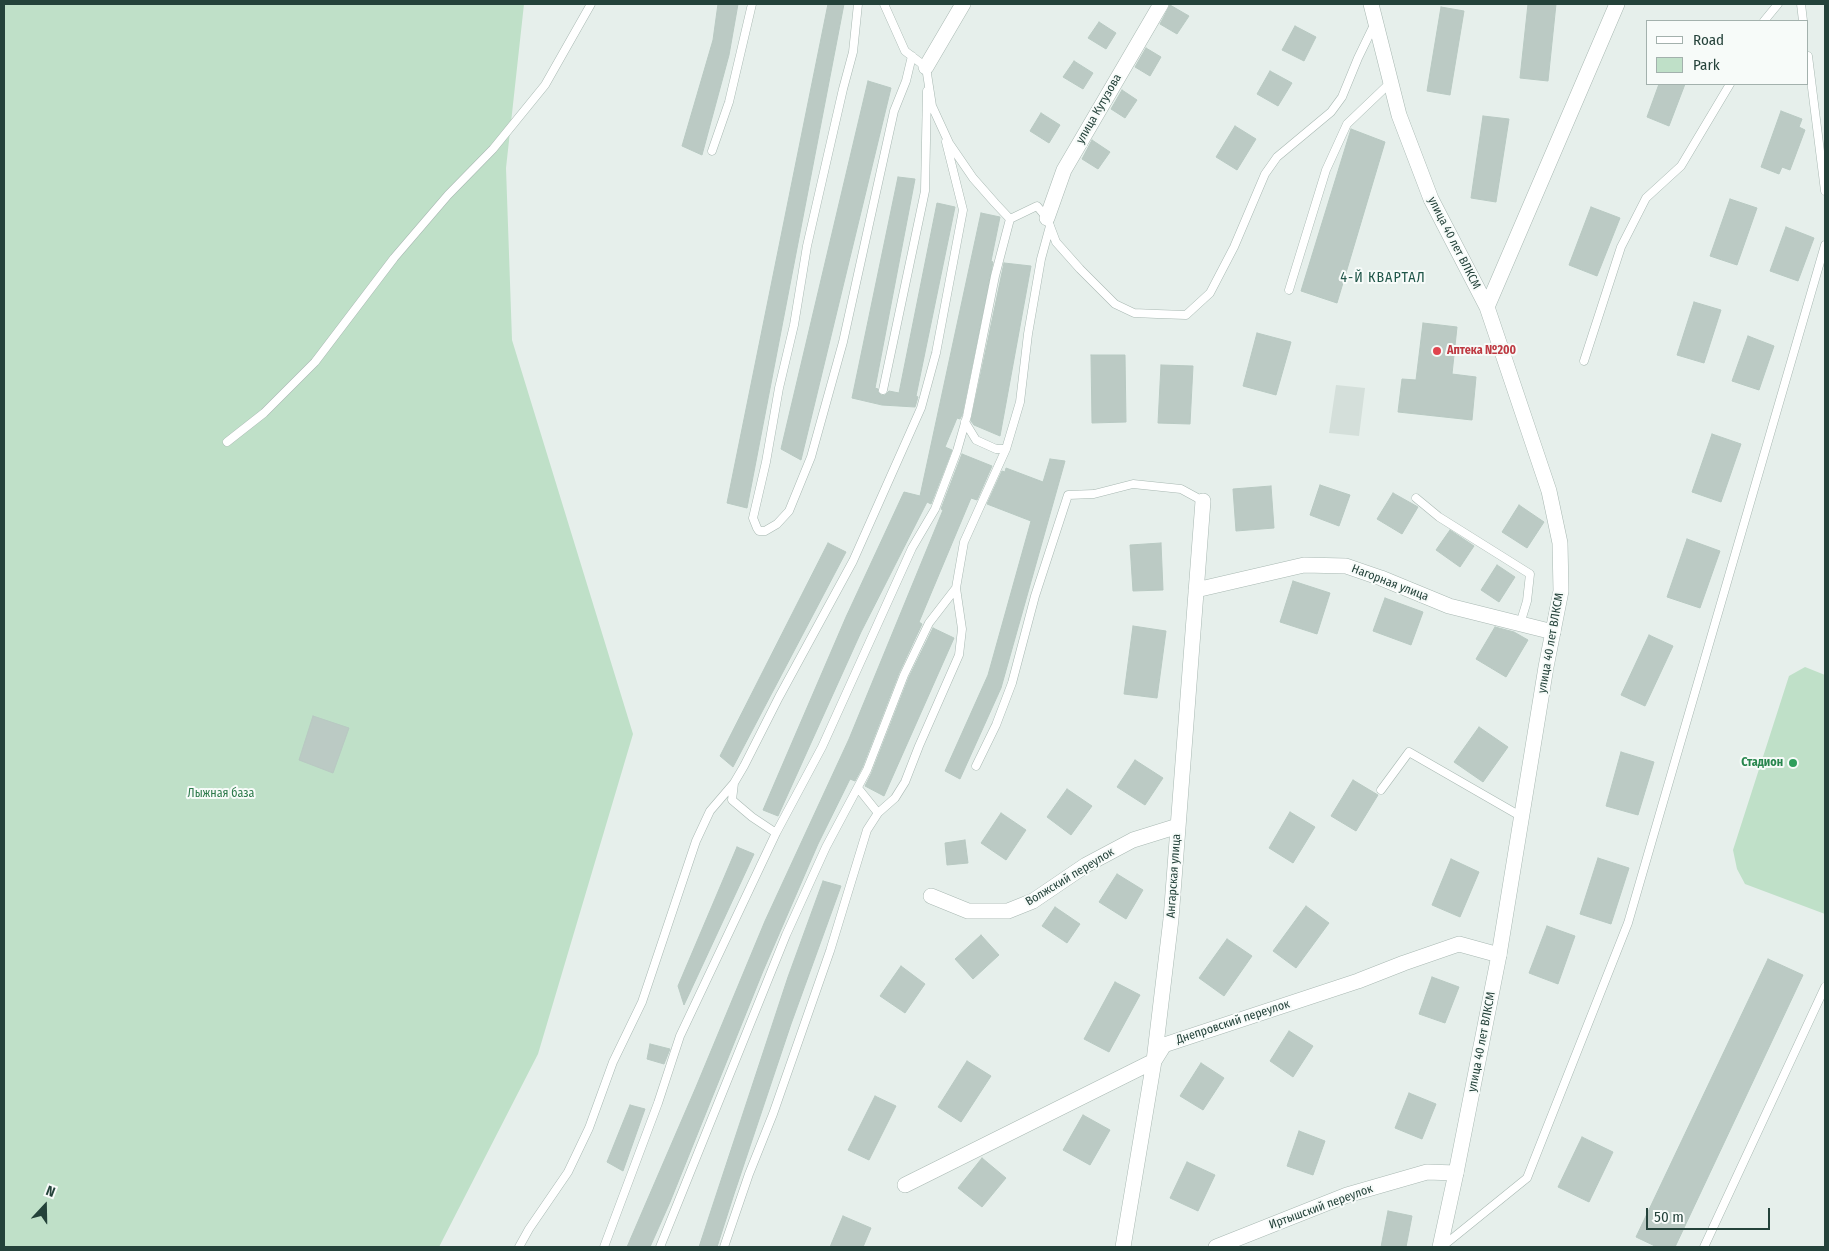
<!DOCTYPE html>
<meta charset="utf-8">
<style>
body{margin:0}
#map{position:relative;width:1829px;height:1251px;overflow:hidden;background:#e6efeb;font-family:"Fira Sans Condensed",sans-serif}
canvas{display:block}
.frame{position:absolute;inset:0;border:5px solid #24423a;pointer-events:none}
.legend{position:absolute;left:1646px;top:20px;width:162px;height:65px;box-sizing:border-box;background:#f7fbf9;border:1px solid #a3b1ad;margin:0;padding:6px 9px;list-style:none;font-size:15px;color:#24423a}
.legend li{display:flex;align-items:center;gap:10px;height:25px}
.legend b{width:25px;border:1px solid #a3b1ad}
.north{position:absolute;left:20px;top:1181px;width:50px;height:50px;-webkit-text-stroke:4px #f7fbf9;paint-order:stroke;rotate:21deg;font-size:14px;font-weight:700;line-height:20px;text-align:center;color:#24423a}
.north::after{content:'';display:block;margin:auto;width:18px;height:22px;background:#24423a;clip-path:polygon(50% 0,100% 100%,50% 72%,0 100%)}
.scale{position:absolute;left:1646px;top:1208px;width:124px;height:22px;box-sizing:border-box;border:2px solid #24423a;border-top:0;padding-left:6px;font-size:15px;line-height:18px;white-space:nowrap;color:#24423a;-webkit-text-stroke:4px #f7fbf9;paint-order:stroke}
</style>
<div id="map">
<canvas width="1829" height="1251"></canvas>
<div class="frame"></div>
<ul class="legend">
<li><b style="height:6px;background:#fff"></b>Road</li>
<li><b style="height:14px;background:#bfe0c8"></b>Park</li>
</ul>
<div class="north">N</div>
<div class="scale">50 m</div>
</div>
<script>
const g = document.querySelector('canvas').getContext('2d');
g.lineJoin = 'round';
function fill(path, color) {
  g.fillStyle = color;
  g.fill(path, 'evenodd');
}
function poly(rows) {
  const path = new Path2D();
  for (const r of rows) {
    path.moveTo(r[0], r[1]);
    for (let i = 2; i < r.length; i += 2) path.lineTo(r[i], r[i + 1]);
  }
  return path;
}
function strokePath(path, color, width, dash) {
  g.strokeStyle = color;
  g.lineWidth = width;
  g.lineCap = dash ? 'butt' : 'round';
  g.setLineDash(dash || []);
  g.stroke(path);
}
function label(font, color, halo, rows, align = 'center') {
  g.font = font + ' "Fira Sans Condensed",sans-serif';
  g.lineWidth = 4;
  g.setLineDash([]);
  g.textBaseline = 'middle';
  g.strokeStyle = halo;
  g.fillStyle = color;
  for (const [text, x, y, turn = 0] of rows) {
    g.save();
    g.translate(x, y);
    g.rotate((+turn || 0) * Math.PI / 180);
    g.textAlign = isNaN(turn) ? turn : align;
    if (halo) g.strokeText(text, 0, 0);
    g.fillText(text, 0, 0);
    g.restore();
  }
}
fill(poly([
 [1336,385,1365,388,1359,436,1329,433]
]), '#d4dfda');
fill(poly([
 [4,4,524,4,506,168,512,340,633,734,538,1054,439,1247,4,1247],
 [1805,667,1825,675,1825,914,1745,884,1737,869,1733,850,1789,676]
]), '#bfe0c8');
const building = poly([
 [718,4,738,4,729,55,702,155,682,146,713,40,718,4],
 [828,4,844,4,747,508,727,503,828,4],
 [1528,4,1556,4,1548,81,1520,78,1528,4],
 [1170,5,1189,16,1177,34,1160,24,1170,5],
 [1441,7,1464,11,1450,95,1427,91,1441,7],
 [1099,22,1116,33,1106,49,1088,38,1099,22],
 [1295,26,1316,37,1304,61,1282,50,1295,26],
 [1146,48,1161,57,1150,76,1135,67,1146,48],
 [1074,61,1093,73,1083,89,1063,77,1074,61],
 [1270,71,1292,83,1278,106,1257,94,1270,71],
 [868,81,891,88,801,460,781,449,868,81],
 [1659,84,1685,84,1669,126,1647,117,1659,84],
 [1122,90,1137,100,1125,118,1111,109,1122,90],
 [1781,111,1802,119,1799,127,1805,130,1790,170,1782,167,1779,174,1761,167,1781,111],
 [1041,113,1060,125,1049,143,1030,131,1041,113],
 [1483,116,1509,119,1496,202,1471,198,1483,116],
 [1235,126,1256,139,1237,170,1216,157,1235,126],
 [1351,129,1385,142,1337,303,1301,291,1351,129],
 [1092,140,1110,152,1098,169,1082,159,1092,140],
 [898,177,915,179,875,388,878,389,878,392,881,395,885,395,889,391,899,393,937,203,955,207,916,396,918,397,915,407,882,405,852,398,898,177],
 [1730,199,1757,208,1737,265,1710,256,1730,199],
 [1591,207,1620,218,1597,276,1569,265,1591,207],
 [981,213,1000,217,991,261,993,262,962,415,960,419,957,418,945,447,952,450,931,504,927,502,861,632,778,816,763,810,846,617,904,492,920,496,981,213],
 [1786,227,1814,238,1798,281,1770,271,1786,227],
 [1004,263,1031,266,1000,436,974,425,971,421,1004,263],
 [1694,302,1721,310,1704,363,1677,355,1694,302],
 [1423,323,1457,327,1452,374,1476,377,1472,420,1398,412,1402,379,1416,380,1423,323],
 [1257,333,1291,342,1276,395,1243,386,1257,333],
 [1748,336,1774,346,1759,390,1732,381,1748,336],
 [1091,355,1125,355,1126,422,1092,423,1091,355],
 [1161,365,1193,366,1190,424,1158,423,1161,365],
 [1712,434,1741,444,1721,502,1692,492,1712,434],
 [962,454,992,466,977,500,971,498,919,622,922,624,899,673,862,768,855,781,850,779,818,844,763,971,670,1202,650,1247,627,1247,696,1087,765,921,849,739,943,510,941,509,962,454],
 [1050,459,1065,461,1001,688,960,779,945,771,988,675,1031,521,987,504,1002,471,1005,472,1006,468,1043,482,1050,459],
 [1320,485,1350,495,1339,526,1310,515,1320,485],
 [1271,486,1274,528,1236,531,1233,489,1271,486],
 [1393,493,1418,507,1402,534,1377,519,1393,493],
 [1519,505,1544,522,1527,548,1502,532,1519,505],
 [1450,530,1474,546,1460,567,1436,550,1450,530],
 [1687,539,1720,551,1700,608,1667,597,1687,539],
 [828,543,846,552,733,767,720,756,828,543],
 [1161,543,1163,590,1133,591,1130,545,1161,543],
 [1497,565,1515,577,1499,602,1481,590,1497,565],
 [1293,581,1330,593,1317,634,1280,622,1293,581],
 [1385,598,1423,612,1411,645,1373,631,1385,598],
 [1133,626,1166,631,1157,698,1124,694,1133,626],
 [1495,627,1514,632,1528,640,1506,677,1476,659,1495,627],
 [933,628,954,638,884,796,865,786,872,772,909,677,933,628],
 [1649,635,1673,646,1645,706,1621,695,1649,635],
 [313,716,349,728,333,773,299,760,313,716],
 [1479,727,1508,747,1483,782,1454,762,1479,727],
 [1621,752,1654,762,1638,815,1606,806,1621,752],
 [1135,760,1163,778,1145,805,1117,787,1135,760],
 [1353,780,1378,795,1356,831,1331,816,1353,780],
 [1067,789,1092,806,1071,835,1047,817,1067,789],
 [1290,812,1315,827,1293,863,1269,848,1290,812],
 [1001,813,1026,830,1006,860,981,843,1001,813],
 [965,840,968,863,947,865,945,843,965,840],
 [737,847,754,854,684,1005,678,986,737,847],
 [1598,858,1629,868,1611,924,1580,914,1598,858],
 [1451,859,1479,872,1460,917,1432,905,1451,859],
 [1117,874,1143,890,1126,919,1099,902,1117,874],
 [823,881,841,886,791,1024,734,1194,717,1247,699,1247,788,977,823,881],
 [1306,906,1329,923,1296,968,1273,951,1306,906],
 [1055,907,1080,924,1067,943,1042,926,1055,907],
 [1547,926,1575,936,1558,984,1529,973,1547,926],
 [981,935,999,955,973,979,955,959,981,935],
 [1227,939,1252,956,1224,996,1199,978,1227,939],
 [1768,959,1803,975,1675,1247,1657,1247,1636,1237,1768,959],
 [901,966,925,984,905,1013,880,996,901,966],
 [1432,977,1459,987,1445,1023,1419,1014,1432,977],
 [1115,982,1140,995,1109,1052,1084,1039,1115,982],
 [1289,1031,1313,1046,1293,1077,1270,1061,1289,1031],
 [650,1044,670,1049,664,1064,647,1059,650,1044],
 [967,1061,991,1076,961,1122,938,1107,967,1061],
 [1201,1063,1224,1078,1203,1110,1180,1096,1201,1063],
 [1409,1093,1436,1104,1422,1139,1395,1128,1409,1093],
 [875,1096,896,1106,869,1160,848,1150,875,1096],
 [630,1105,645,1109,623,1171,607,1162,630,1105],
 [1083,1115,1110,1130,1090,1165,1063,1150,1083,1115],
 [1299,1131,1325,1141,1313,1175,1287,1166,1299,1131],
 [1582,1137,1613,1152,1589,1202,1558,1187,1582,1137],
 [982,1158,1006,1178,982,1207,958,1188,982,1158],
 [1187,1162,1215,1175,1198,1211,1170,1198,1187,1162],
 [1388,1211,1412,1216,1406,1247,1381,1247,1388,1211],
 [843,1216,871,1228,863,1247,830,1247,843,1216]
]);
fill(building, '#bbcac4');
strokePath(building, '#b8c9c2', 1);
const service = poly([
 [858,4,853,52,843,89,807,246,794,325,779,388,766,462,753,518,757,528,759,531,765,531,777,524,789,511,811,457,843,342,894,111,906,81,912,56],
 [884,4,905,51,926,67,932,106,949,143,973,178,995,203,1010,219,1037,206,1047,218,1056,242,1080,269,1115,304,1134,313,1157,314,1186,315,1210,293,1234,247,1265,174,1277,157,1331,112,1342,97,1358,58,1374,25],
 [1801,4,1803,21],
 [1764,21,1778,4],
 [1808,56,1825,191],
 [712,151,729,102,752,4],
 [1289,290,1326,170,1347,124,1390,83],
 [1584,361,1621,247,1646,198,1681,166,1730,84],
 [883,390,925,191,927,91],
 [965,422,976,440,996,449,1006,449],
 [227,442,264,413,315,362,394,258,448,195,493,149,545,85,591,4],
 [1416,498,1439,517,1530,574,1527,601,1520,624],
 [976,766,996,725,1012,683,1035,596,1068,495,1094,494,1133,484,1181,489,1203,501],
 [858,788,878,813],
 [1381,790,1409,752,1522,817],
 [776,833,752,817,732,800,734,783,744,766,779,697,853,561,921,408,936,353,963,210,946,142],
 [1443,1246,1527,1178,1628,923,1825,245],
 [519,1247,529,1229,568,1172,589,1128,613,1062,642,1002,696,841,710,811,734,783],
 [604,1247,658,1103,680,1036,776,833,822,747,912,548,935,509,957,451,967,416,995,276,1010,219],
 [660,1247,786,935,826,847,867,770,904,675,929,623,956,588,964,542,1006,449,1020,402,1028,334,1041,259,1050,226],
 [724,1247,749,1174,773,1114,830,951,867,830,878,813,895,798,905,782,919,746,959,655,962,629,956,588],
 [1704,1247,1825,987]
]);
const minor = poly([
 [926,67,963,4],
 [1047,218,1064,170,1161,4],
 [1196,590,1304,565,1346,566,1381,578,1449,606,1553,632],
 [931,896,968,911,1008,911,1033,901,1086,865,1133,840,1178,826],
 [905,1185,1154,1061,1164,1045,1358,981,1404,963,1459,944,1499,955],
 [1123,1247,1154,1061,1171,919,1203,501],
 [1216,1247,1347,1195,1427,1172,1456,1173]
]);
const tertiary = poly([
 [1371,4,1399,115,1431,199,1487,307,1549,491,1560,543,1561,591,1546,667,1499,955,1456,1173,1440,1247],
 [1487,307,1617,4]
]);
strokePath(service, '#a8b8b2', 9);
strokePath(minor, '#a8b8b2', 16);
strokePath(tertiary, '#a8b8b2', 16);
strokePath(service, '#fff', 8);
strokePath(minor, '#fff', 15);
strokePath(tertiary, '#fff', 15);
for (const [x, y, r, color] of [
 [1437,351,5,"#e0444e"],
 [1793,763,5,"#2e9e5b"]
]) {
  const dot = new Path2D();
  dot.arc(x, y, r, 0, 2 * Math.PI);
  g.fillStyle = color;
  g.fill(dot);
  strokePath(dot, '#f7fbf9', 2);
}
label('12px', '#24423a', '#f7fbf9', [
 ["улица Кутузова",1099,109,-60],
 ["улица 40 лет ВЛКСМ",1454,243,63],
 ["Нагорная улица",1390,583,21],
 ["улица 40 лет ВЛКСМ",1551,643,-80],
 ["Ангарская улица",1174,876,-86],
 ["Волжский переулок",1070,877,-31],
 ["Днепровский переулок",1233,1022,-18],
 ["улица 40 лет ВЛКСМ",1482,1042,-79],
 ["Иртышский переулок",1321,1207,-20]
]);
label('bold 12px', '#be3a42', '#f7fbf9', [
 ["Аптека №200",1447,351]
], 'left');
label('bold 12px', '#27864d', '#f7fbf9', [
 ["Стадион",1783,763]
], 'right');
label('12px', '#2d7a4b', '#f7fbf9', [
 ["Лыжная база",221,794]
]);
g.letterSpacing = '1px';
label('14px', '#1f5548', '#f7fbf9', [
 ["4-Й КВАРТАЛ",1383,278]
]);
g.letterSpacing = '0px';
</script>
